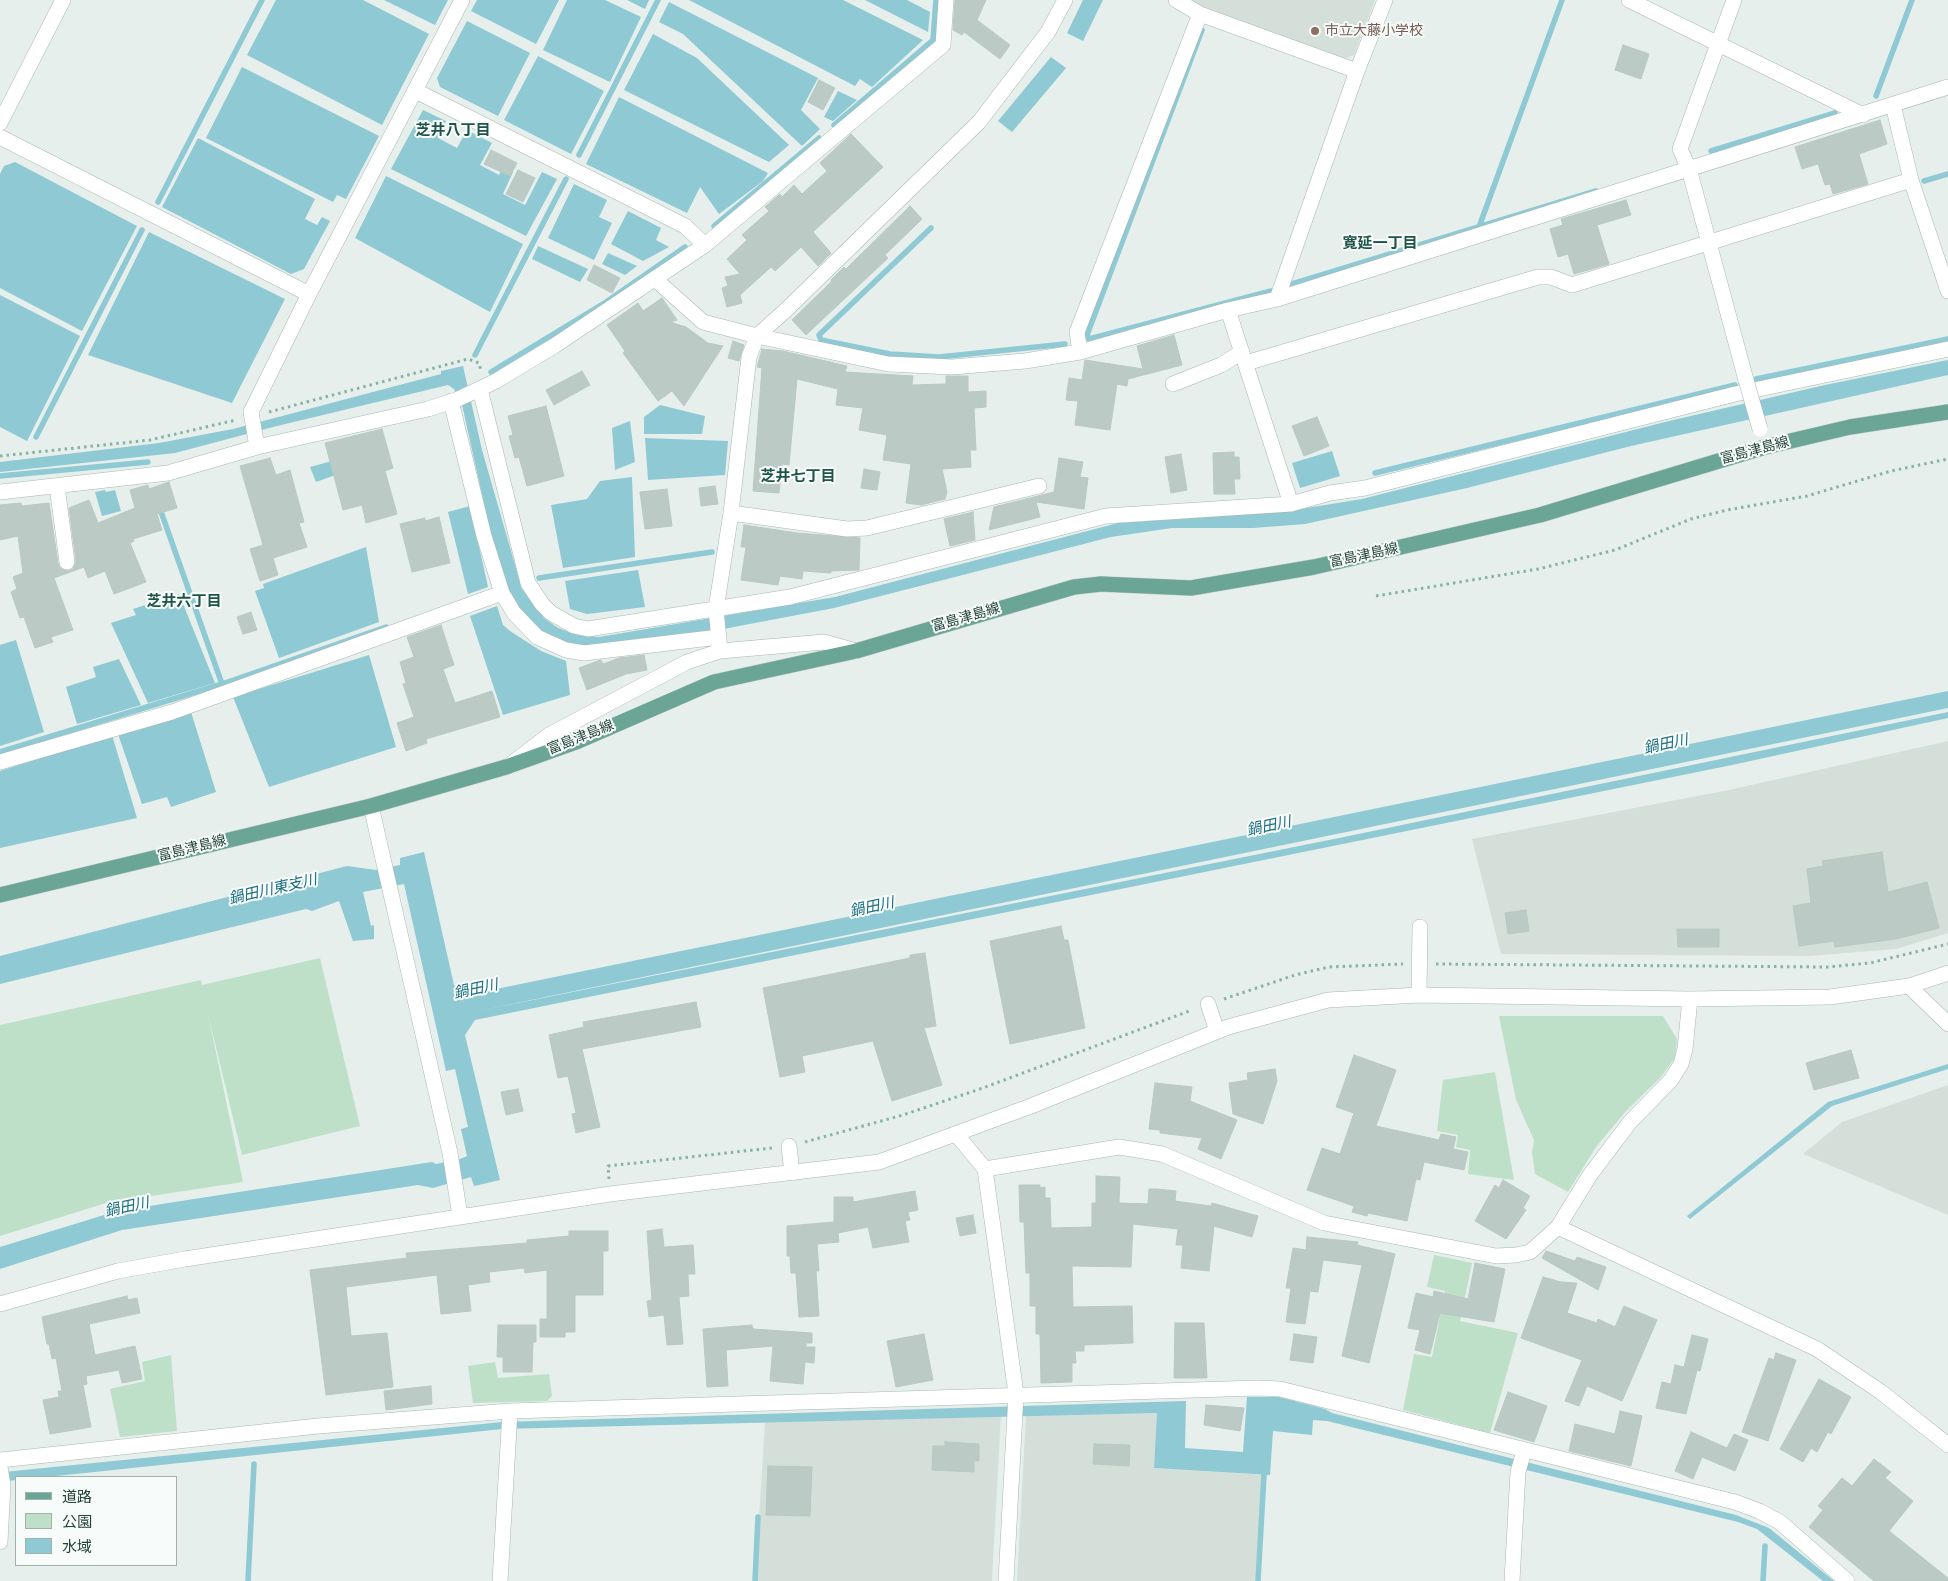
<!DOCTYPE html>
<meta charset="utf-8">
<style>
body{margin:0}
#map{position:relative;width:1948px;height:1581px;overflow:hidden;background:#e6efeb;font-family:"Roboto Condensed","Noto Sans JP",sans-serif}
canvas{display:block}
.legend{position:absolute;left:15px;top:1476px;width:162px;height:90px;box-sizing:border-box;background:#f7fbf9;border:1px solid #a3b1ad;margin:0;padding:6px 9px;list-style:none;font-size:15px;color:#24423a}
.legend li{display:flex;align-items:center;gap:10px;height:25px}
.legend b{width:25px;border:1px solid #a3b1ad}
</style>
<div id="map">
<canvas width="1948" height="1581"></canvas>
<ul class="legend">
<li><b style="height:6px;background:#6aa596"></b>道路</li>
<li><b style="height:14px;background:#bfe0c8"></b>公園</li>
<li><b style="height:14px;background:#8ec9d4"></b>水域</li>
</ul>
</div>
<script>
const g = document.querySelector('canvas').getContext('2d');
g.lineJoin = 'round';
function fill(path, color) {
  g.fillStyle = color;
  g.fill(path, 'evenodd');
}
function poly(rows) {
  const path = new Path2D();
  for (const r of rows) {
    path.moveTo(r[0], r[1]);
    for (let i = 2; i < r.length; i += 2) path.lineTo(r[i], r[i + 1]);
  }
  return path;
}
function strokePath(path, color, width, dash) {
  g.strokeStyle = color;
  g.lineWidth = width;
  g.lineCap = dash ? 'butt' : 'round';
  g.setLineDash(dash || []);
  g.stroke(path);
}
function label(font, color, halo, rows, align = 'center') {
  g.font = font + ' "Roboto Condensed","Noto Sans JP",sans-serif';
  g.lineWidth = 4;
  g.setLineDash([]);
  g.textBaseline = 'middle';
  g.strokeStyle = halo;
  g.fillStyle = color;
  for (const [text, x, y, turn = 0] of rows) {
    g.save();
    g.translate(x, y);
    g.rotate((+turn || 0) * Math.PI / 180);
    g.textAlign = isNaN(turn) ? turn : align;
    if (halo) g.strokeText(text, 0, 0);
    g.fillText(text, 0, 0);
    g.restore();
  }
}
fill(poly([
 [1189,0,1375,0,1354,55,1344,59,1201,7],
 [1948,741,1948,933,1896,949,1809,956,1501,954,1472,839,1729,790],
 [1948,1085,1948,1215,1803,1154,1842,1122],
 [1158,1413,1154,1468,1264,1475,1258,1581,1017,1581,1026,1415],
 [1001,1415,992,1581,755,1581,765,1422]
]), '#d4dfda');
fill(poly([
 [320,958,360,1126,242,1155,208,1014,243,1182,106,1203,0,1236,0,1025,201,980,202,985],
 [1499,1016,1663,1016,1677,1039,1675,1058,1661,1077,1626,1111,1596,1147,1568,1192,1535,1174,1532,1152,1534,1140,1516,1100],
 [1495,1072,1514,1180,1468,1174,1470,1150,1456,1147,1458,1135,1437,1131,1443,1080],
 [1434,1255,1472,1263,1460,1321,1518,1333,1490,1433,1403,1410,1414,1354,1432,1357,1445,1291,1427,1287],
 [171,1355,177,1431,120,1437,110,1389,145,1381,142,1362],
 [495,1362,498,1378,549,1374,552,1396,547,1401,473,1403,468,1366]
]), '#bfe0c8');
fill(poly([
 [276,0,363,0,429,34,382,125,247,55],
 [384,0,448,0,435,25],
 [477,0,559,0,536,44,471,11],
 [567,0,605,0,641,17,610,82,543,50],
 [627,0,649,0,645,9],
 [689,0,843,0,923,40,872,87,860,79,855,86],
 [865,0,907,0,930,12,928,32],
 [1083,0,1103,0,1083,41,1067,33],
 [669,2,818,78,801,110,820,129,802,146,683,34,659,22],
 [467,21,530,53,498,116,440,87,437,78],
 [653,34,697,58,789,145,769,162,624,90],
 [538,56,604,91,571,154,504,120],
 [1051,57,1066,68,1012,132,998,121],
 [242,67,379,136,346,199,337,195,333,202,206,138],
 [838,91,857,100,833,121,824,117],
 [619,97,768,173,763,181,719,214,700,187,687,213,586,164],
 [423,110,446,121,438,138,457,148,467,130,492,143,480,165,499,175,503,167,513,172,503,194,525,205,542,172,557,179,526,236,391,169],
 [198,138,315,199,305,219,317,225,322,217,330,221,304,269,291,274,162,207],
 [15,162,137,226,82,331,0,288,0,174,4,166],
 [386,176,523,244,490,312,355,238],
 [574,184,607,200,599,217,612,223,594,260,548,238],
 [628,211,661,228,656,240,669,247,643,261,611,244],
 [149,232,285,299,232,403,88,355],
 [538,246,588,269,580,282,532,259],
 [608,253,637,266,625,275,602,264],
 [0,295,80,336,27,441,0,427],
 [1948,360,1948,375,1631,446,1467,488,1305,524,1253,528,1172,528,1111,537,834,608,697,634,588,648,546,638,526,618,507,589,491,535,462,405,454,389,448,385,277,426,175,453,0,472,0,462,159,443,233,429,441,374,441,371,463,366,482,450,522,589,544,618,558,628,578,635,599,637,835,597,1118,523,1282,512,1362,499,1669,421,1825,385],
 [660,405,705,416,702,434,644,434,644,417],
 [630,421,635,462,615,470,612,428],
 [645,438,728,441,725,475,648,480],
 [1332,451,1340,476,1300,488,1292,463],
 [336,460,341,473,316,482,310,467],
 [632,477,635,557,563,568,551,505,587,499,600,481],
 [105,490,106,492,115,490,121,511,102,516,95,492],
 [470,506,488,587,468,594,448,512],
 [366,547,379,622,279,658,255,591,264,588,263,584],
 [638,570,645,607,587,614,570,609,565,581],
 [179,594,215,683,148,703,111,623,136,615,133,609],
 [497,606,503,625,510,631,541,651,566,661,570,695,503,715,470,616],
 [16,640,44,732,0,746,0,645],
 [369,655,396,747,269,787,233,697],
 [119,659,141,705,77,724,66,687,96,677,93,667],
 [1948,691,1948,708,473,1012,1339,838,1948,712,1948,718,1732,765,475,1020,465,1035,500,1180,474,1186,471,1177,433,1188,418,1185,122,1230,0,1269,0,1247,117,1211,432,1162,436,1164,460,1159,467,1156,461,1129,468,1127,455,1069,446,1071,404,884,363,892,371,926,374,925,374,939,353,941,339,901,312,911,306,909,0,984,0,956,347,866,376,870,400,865,400,858,424,852,454,985,467,995],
 [191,712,216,792,171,807,167,797,142,804,118,734],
 [112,735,137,818,0,848,0,771],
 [1948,1064,1948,1069,1832,1106,1690,1219,1687,1216,1828,1102],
 [1247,1397,1279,1397,1325,1409,1332,1413,1736,1515,1769,1528,1834,1581,1823,1581,1757,1529,1738,1522,1327,1421,1313,1420,1312,1435,1273,1431,1270,1475,1154,1468,1157,1413,502,1429,47,1477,16,1477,16,1480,0,1482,4,1472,502,1422,1186,1401,1185,1448,1243,1452]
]), '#8ec9d4');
strokePath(poly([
 [1202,30,1087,335,1089,339,1271,291],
 [1876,96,1912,0],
 [834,125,933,40,936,0],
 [1711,151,1835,113],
 [579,155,658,0],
 [1924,181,1948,174],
 [158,202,262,0],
 [714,226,819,138],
 [1479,227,1562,0],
 [931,228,819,335,821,340,890,354,939,357,1065,344],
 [1292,284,1596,191],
 [475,355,566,179],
 [491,372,606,302,685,247],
 [1756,379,1948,339],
 [36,437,142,230],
 [1375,473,1735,385],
 [0,476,148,462],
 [159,506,222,684,386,627],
 [539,578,712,552],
 [0,752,222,684],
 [248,1581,254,1464],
 [755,1581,758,1517],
 [1258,1581,1264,1475],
 [1763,1581,1765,1546]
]), '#8ec9d4', 5.5);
const building = poly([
 [955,0,986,0,977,20,1010,45,1000,59,964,32,962,35,953,30,955,0],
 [1623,45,1649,54,1641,79,1615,70,1623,45],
 [819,80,835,88,823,110,808,102,819,80],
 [1880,120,1887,144,1859,154,1868,184,1833,194,1830,184,1825,185,1818,164,1802,169,1795,147,1880,120],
 [851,134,883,167,813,232,831,253,818,266,801,247,775,271,771,267,740,295,742,303,727,307,722,288,728,286,725,277,740,274,727,259,747,240,742,235,769,211,765,207,780,194,782,197,794,185,802,194,827,171,820,163,851,134],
 [491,150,517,163,510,176,484,164,491,150],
 [518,170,535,178,523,202,506,194,518,170],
 [1626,200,1631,215,1597,225,1609,264,1574,274,1568,254,1558,257,1550,229,1563,225,1561,219,1626,200],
 [910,206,922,219,885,255,888,258,806,335,792,320,832,281,831,280,844,267,846,269,910,206],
 [594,265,620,278,612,293,587,280,594,265],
 [662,298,677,320,670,322,686,327,708,343,723,346,684,406,672,391,658,401,623,353,625,351,607,325,638,303,643,311,662,298],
 [1174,335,1182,365,1128,379,1127,386,1117,384,1110,430,1075,425,1078,401,1066,400,1069,378,1082,380,1085,360,1143,369,1137,346,1174,335],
 [733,341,744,345,739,361,728,358,733,341],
 [762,349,783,351,847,366,845,372,913,376,912,385,946,384,946,376,968,376,968,392,986,391,986,407,974,408,976,450,970,450,971,467,942,469,947,492,945,499,921,505,906,503,911,464,883,460,887,435,859,430,863,408,836,405,838,389,797,379,789,465,782,464,779,493,753,491,762,368,757,367,762,349],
 [582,371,590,385,554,405,546,390,582,371],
 [546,406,564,476,527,486,519,457,515,458,509,436,513,435,508,416,546,406],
 [1317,417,1329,446,1304,456,1292,426,1317,417],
 [382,429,393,468,385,471,397,514,366,523,362,505,343,510,325,443,382,429],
 [1234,452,1234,457,1239,457,1240,479,1234,479,1235,494,1214,494,1213,453,1234,452],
 [1181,454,1187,490,1171,493,1165,457,1181,454],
 [270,458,276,475,290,470,304,522,299,523,307,547,273,558,278,575,260,581,250,549,263,545,240,466,270,458],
 [1059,458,1083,462,1080,477,1088,478,1084,509,1036,502,1040,517,989,530,994,507,1054,492,1059,458],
 [864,469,880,472,877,490,861,488,864,469],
 [169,482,177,508,157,514,162,530,133,539,134,541,130,543,146,582,114,594,105,571,88,578,84,567,54,578,73,630,51,637,53,642,35,648,24,617,20,618,11,592,17,589,13,577,23,573,18,536,0,540,0,505,21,503,22,506,49,503,58,563,60,568,68,571,73,569,76,561,69,508,89,500,98,523,135,508,130,490,148,485,149,489,169,482],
 [715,486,718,504,701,506,699,488,715,486],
 [667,489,672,526,645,529,640,492,667,489],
 [973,512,975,540,950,546,944,519,973,512],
 [439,517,450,563,412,572,400,524,425,518,425,521,439,517],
 [744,525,797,533,860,538,859,570,831,571,831,573,803,571,802,579,780,576,778,585,741,580,746,547,741,547,744,525],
 [251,612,257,630,243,634,237,617,251,612],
 [441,625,454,665,443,669,455,703,492,691,500,717,426,739,427,743,406,751,397,723,414,717,403,684,406,683,400,662,414,657,407,637,441,625],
 [644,655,647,670,626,674,587,690,579,668,598,661,601,660,603,664,619,658,644,655],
 [1882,852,1888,892,1927,882,1939,928,1896,939,1835,947,1834,941,1799,946,1793,906,1811,903,1807,869,1823,866,1822,861,1882,852],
 [1526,910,1529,931,1508,934,1505,913,1526,910],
 [1061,926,1064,940,1068,940,1085,1028,1010,1044,990,941,1061,926],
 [1677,929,1719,929,1719,947,1678,947,1677,929],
 [925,953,936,1026,924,1028,942,1085,892,1101,873,1041,802,1056,805,1072,780,1077,763,988,910,958,910,955,925,953],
 [696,1002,701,1027,582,1049,600,1127,576,1133,572,1114,576,1113,568,1076,558,1078,549,1035,584,1027,583,1022,696,1002],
 [1851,1050,1859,1078,1814,1090,1806,1063,1851,1050],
 [1354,1055,1396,1070,1376,1126,1439,1140,1441,1134,1456,1137,1453,1149,1468,1152,1464,1170,1424,1162,1420,1180,1416,1179,1407,1221,1368,1213,1367,1216,1352,1212,1354,1206,1307,1190,1322,1148,1340,1154,1354,1113,1336,1107,1354,1055],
 [1275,1069,1277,1081,1263,1124,1233,1114,1229,1083,1248,1080,1247,1073,1275,1069],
 [1155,1083,1192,1087,1190,1101,1237,1120,1221,1159,1198,1149,1202,1138,1160,1133,1160,1130,1149,1129,1155,1083],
 [518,1089,523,1111,506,1115,501,1092,518,1089],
 [1096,1176,1120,1177,1119,1203,1148,1204,1149,1189,1157,1189,1176,1191,1175,1201,1211,1206,1212,1203,1258,1216,1252,1237,1214,1226,1209,1271,1181,1268,1183,1245,1176,1245,1178,1229,1133,1224,1131,1267,1072,1266,1073,1307,1132,1306,1133,1343,1084,1345,1084,1351,1075,1351,1076,1363,1072,1363,1072,1382,1041,1383,1040,1334,1036,1334,1036,1306,1030,1306,1030,1273,1026,1273,1024,1222,1020,1222,1019,1185,1040,1185,1040,1188,1045,1187,1045,1198,1050,1198,1051,1228,1092,1227,1092,1203,1096,1203,1096,1176],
 [1503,1180,1530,1196,1523,1208,1526,1210,1506,1239,1475,1221,1495,1185,1499,1188,1503,1180],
 [915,1191,918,1210,908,1212,910,1220,905,1221,909,1242,873,1248,868,1227,838,1233,839,1242,817,1244,819,1271,816,1271,819,1316,799,1317,796,1273,791,1273,790,1256,787,1256,787,1226,834,1222,834,1197,853,1197,853,1202,915,1191],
 [973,1215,976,1233,960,1236,956,1218,973,1215],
 [662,1229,664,1247,693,1245,695,1274,688,1274,689,1296,679,1297,683,1344,667,1345,664,1315,649,1317,647,1301,652,1300,647,1231,662,1229],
 [569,1231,608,1231,608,1251,603,1251,603,1295,575,1295,575,1332,565,1332,565,1337,540,1337,540,1319,547,1319,547,1270,525,1273,524,1268,489,1272,490,1282,468,1285,471,1311,441,1314,437,1275,346,1287,351,1336,387,1333,393,1387,326,1395,310,1270,407,1258,406,1253,527,1243,527,1240,569,1236,569,1231],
 [1307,1237,1358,1242,1357,1245,1395,1254,1369,1363,1342,1356,1362,1265,1323,1260,1318,1292,1310,1291,1305,1324,1286,1322,1291,1288,1286,1288,1293,1248,1306,1250,1307,1237],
 [1546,1251,1575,1261,1577,1257,1606,1267,1598,1290,1542,1258,1546,1251],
 [1475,1263,1505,1269,1494,1322,1440,1313,1430,1354,1415,1350,1420,1330,1408,1328,1416,1293,1433,1297,1434,1291,1468,1299,1475,1263],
 [1543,1277,1561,1282,1577,1283,1567,1313,1597,1323,1598,1319,1615,1327,1624,1306,1657,1320,1622,1401,1587,1386,1579,1406,1565,1401,1582,1360,1521,1338,1543,1277],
 [127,1296,128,1300,137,1298,140,1313,89,1324,95,1355,135,1346,142,1379,122,1383,119,1370,86,1376,87,1384,83,1385,91,1427,50,1434,43,1400,59,1397,58,1391,62,1391,56,1358,52,1359,49,1344,47,1344,42,1317,127,1296],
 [1175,1323,1204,1323,1207,1378,1174,1378,1175,1323],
 [498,1325,536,1325,536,1342,533,1342,532,1372,503,1372,503,1357,497,1357,498,1325],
 [752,1325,753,1329,812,1333,812,1343,806,1343,806,1347,815,1347,814,1363,805,1362,803,1384,770,1381,773,1346,726,1350,728,1386,707,1387,703,1329,752,1325],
 [924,1334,933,1380,896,1387,887,1341,924,1334],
 [1294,1334,1317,1337,1313,1363,1290,1360,1294,1334],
 [1692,1335,1708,1339,1700,1371,1684,1367,1692,1335],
 [1776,1353,1796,1360,1768,1441,1742,1432,1769,1358,1774,1360,1776,1353],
 [1675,1365,1697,1370,1686,1414,1656,1408,1662,1382,1671,1384,1675,1365],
 [1819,1379,1851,1397,1831,1434,1828,1432,1817,1452,1811,1448,1803,1462,1780,1449,1819,1379],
 [431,1386,432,1404,386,1410,384,1391,431,1386],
 [1508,1392,1547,1406,1534,1442,1494,1430,1508,1392],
 [1206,1405,1244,1408,1240,1431,1204,1425,1206,1405],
 [1620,1411,1642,1416,1631,1466,1569,1451,1575,1424,1615,1434,1620,1411],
 [1691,1432,1727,1448,1734,1434,1748,1440,1735,1471,1702,1457,1693,1479,1675,1471,1691,1432],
 [945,1442,979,1444,979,1461,974,1461,974,1472,932,1470,933,1446,945,1446,945,1442],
 [1094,1444,1130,1445,1129,1466,1093,1464,1094,1444],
 [1874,1459,1891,1472,1885,1478,1913,1501,1889,1531,1948,1578,1948,1581,1874,1581,1809,1527,1823,1510,1818,1506,1842,1478,1852,1486,1874,1459],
 [768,1466,812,1467,810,1516,766,1515,768,1466]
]);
fill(building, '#bbcac4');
strokePath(building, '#b8c9c2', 1);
const minor = poly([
 [1176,0,1200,14,1357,71],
 [1629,0,1863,115],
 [1734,0,1680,149,1689,169,1746,380],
 [416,91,685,226,705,245],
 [1893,105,1911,180,1948,291],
 [0,123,63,0],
 [0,137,309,294],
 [655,279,703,322,757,336,787,309,979,122,1048,32,1065,0],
 [1277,299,1357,71,1385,0],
 [1228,310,1291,504],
 [1080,352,1077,332,1200,14],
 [1246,363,1538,277,1551,277,1572,285,1911,180],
 [1173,384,1221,365,1242,352],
 [480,389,528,583,542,604,551,613,574,626,588,629,790,597,1106,516,1291,504,1330,493,1365,488,1735,394,1948,349],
 [451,401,484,536,502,593,514,613,537,637,566,650,584,653,719,637],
 [257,447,251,412,309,294,462,0],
 [57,486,67,562],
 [0,492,168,473,257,447,428,409,456,400,496,381,554,346,705,245,943,45,946,0],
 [731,513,847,529,867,528,1039,486],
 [856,651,824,642,720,651,716,609,731,513,749,357,757,336,888,364,952,367,1025,361,1080,352,1228,310,1277,299,1948,87],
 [0,762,172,712,502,593],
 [511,764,549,735,687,662,720,651],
 [371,806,450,1153,460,1216],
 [1909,986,1948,1024],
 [1419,995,1420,927],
 [1208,1004,1217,1031],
 [956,1134,985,1169,1016,1394,1006,1581],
 [789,1146,792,1173],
 [985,1169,1119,1147,1162,1154,1324,1223,1496,1256,1516,1255,1530,1252,1558,1227,1590,1175,1630,1122,1671,1080,1681,1064,1685,1049,1690,999],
 [1558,1227,1817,1349,1881,1392,1948,1445],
 [0,1304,118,1271,185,1259,610,1194,879,1162,1031,1106,1228,1027,1328,1000,1419,995,1690,999,1830,997,1909,986,1948,973],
 [0,1460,318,1426,510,1411,1258,1388,1280,1389,1735,1502,1759,1511,1780,1522,1847,1581],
 [0,1467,3,1485,0,1542],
 [500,1581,510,1411],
 [1512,1581,1518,1472,1524,1451]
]);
const major = poly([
 [0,895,371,806,506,767,576,742,714,682,856,651,1074,587,1101,584,1191,588,1314,567,1540,515,1765,447,1850,427,1948,412]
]);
strokePath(minor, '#a8b8b2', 16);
strokePath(major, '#c2cac8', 16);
strokePath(poly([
 [269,412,468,359,479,363,481,371],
 [0,456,150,440,236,420],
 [1376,596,1538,569,1615,550,1691,519,1727,510,1807,496,1891,471,1948,459],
 [1436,964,1828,967,1870,963,1948,944],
 [1224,999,1295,975,1329,967,1403,964],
 [805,1142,903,1115,980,1089,1192,1010],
 [609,1179,608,1166,772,1148]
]), '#86b3a5', 3, [2.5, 4]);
strokePath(minor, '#fff', 15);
strokePath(major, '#6aa596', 15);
const minorBridge = poly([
 [1746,380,1760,429]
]);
strokePath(minorBridge, '#a8b8b2', 16, []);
strokePath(minorBridge, '#fff', 15);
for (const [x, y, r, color] of [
 [1315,31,5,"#8d6e63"]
]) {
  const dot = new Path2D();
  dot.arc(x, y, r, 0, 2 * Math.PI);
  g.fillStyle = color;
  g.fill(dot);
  strokePath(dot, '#f7fbf9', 2);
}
label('14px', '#785e54', '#f7fbf9', [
 ["市立大藤小学校",1325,31]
], 'left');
label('14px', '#24423a', '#f7fbf9', [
 ["富島津島線",1755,451,-15],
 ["富島津島線",1364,556,-12],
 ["富島津島線",966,618,-16],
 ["富島津島線",581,738,-22],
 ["富島津島線",192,849,-14]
]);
label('bold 15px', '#1f5548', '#f7fbf9', [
 ["芝井八丁目",453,131],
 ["寛延一丁目",1380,244],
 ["芝井七丁目",798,477],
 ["芝井六丁目",184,602]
]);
label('italic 15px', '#1c6f80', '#f7fbf9', [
 ["鍋田川",1666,745,-12],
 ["鍋田川",1269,827,-12],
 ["鍋田川東支川",273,890,-13],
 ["鍋田川",872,908,-12],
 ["鍋田川",476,990,-12],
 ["鍋田川",127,1208,-12]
]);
</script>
